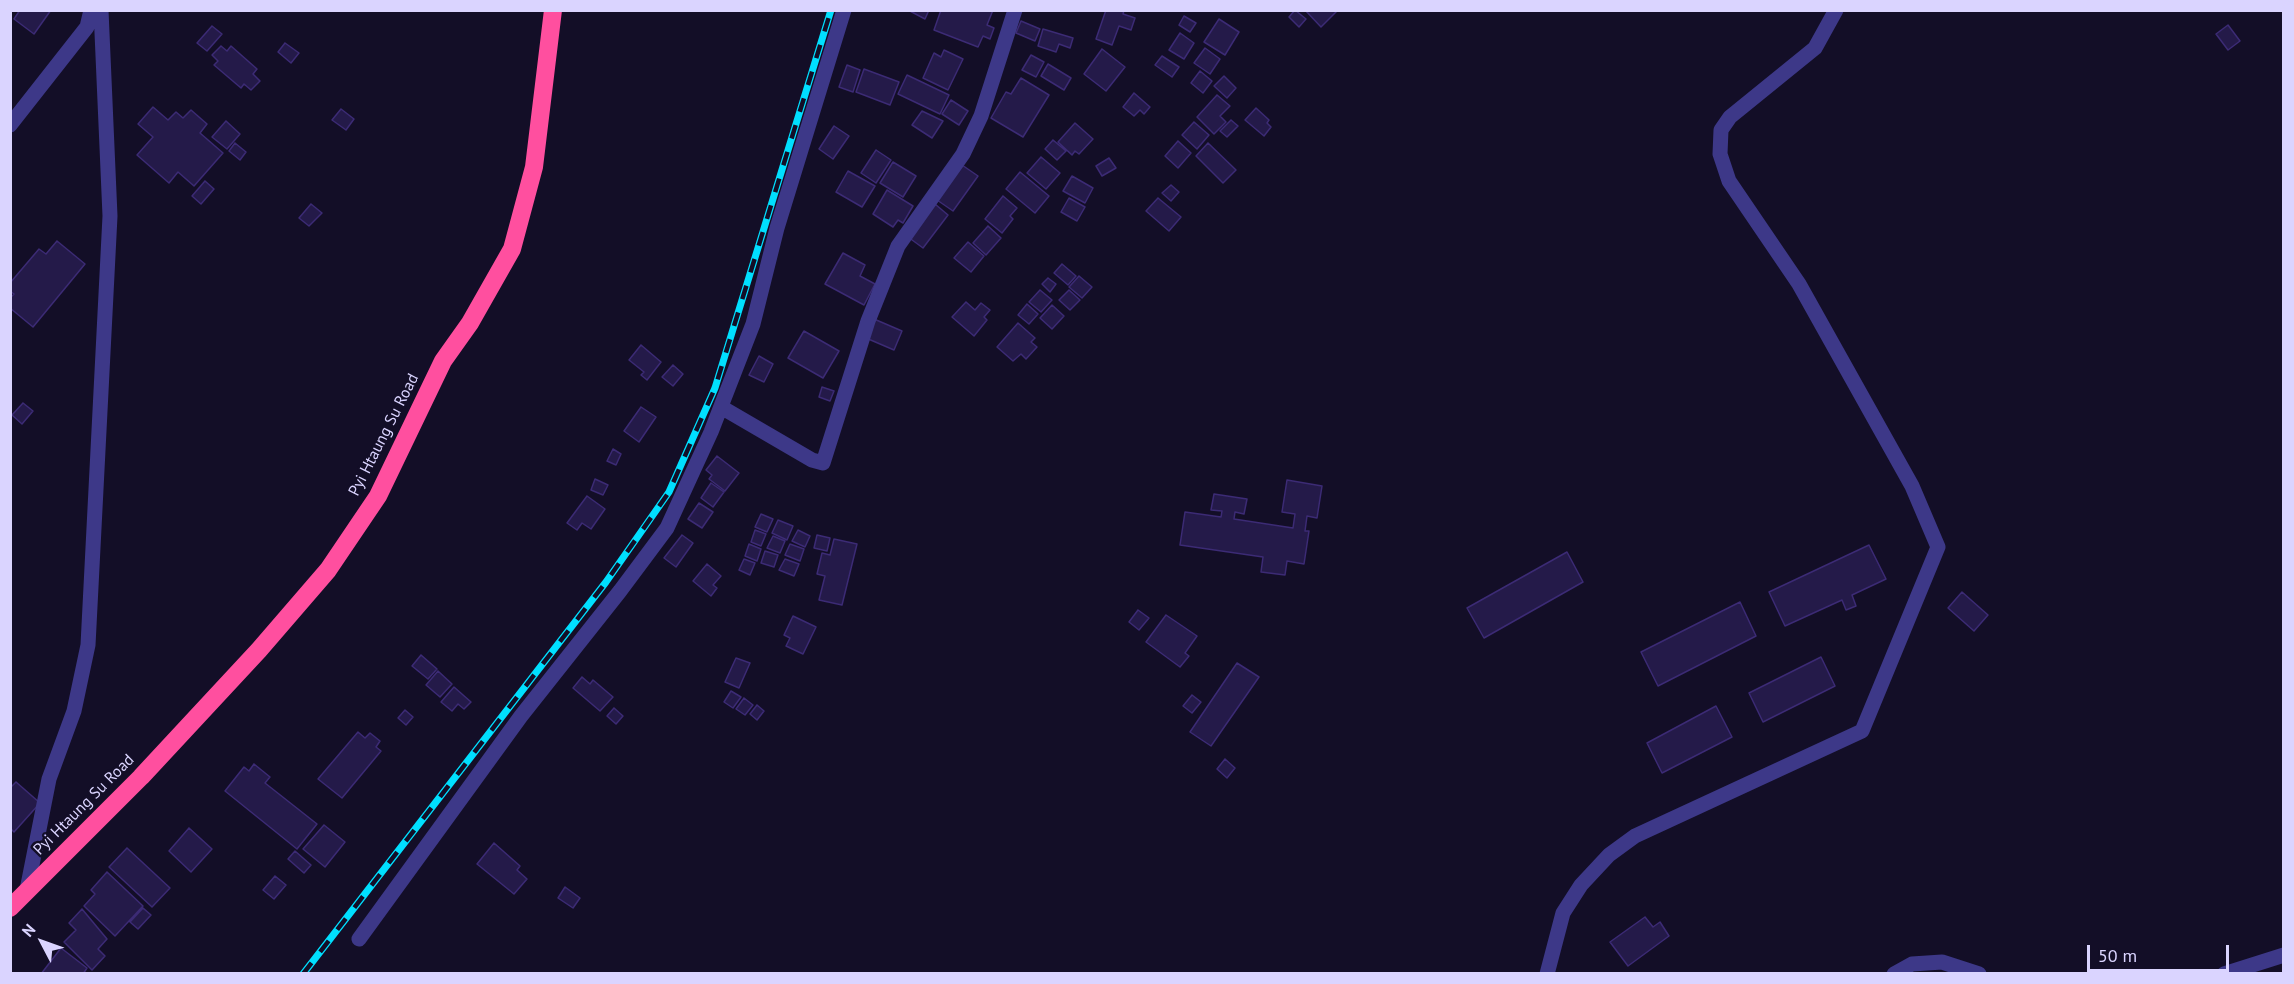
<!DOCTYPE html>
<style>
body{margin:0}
#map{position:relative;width:2294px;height:984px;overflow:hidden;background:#130e27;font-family:"PT Sans",sans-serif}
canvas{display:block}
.frame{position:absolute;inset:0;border:12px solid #dad4ff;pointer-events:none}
.north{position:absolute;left:12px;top:912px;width:60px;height:60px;-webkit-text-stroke:4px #130e27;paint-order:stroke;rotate:311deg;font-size:16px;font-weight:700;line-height:24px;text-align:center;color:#dad4ff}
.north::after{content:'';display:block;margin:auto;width:21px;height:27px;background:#dad4ff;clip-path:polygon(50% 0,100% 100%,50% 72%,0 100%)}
.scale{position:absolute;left:2087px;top:945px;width:142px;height:27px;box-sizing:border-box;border:3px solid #dad4ff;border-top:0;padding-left:8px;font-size:18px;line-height:21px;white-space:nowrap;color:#dad4ff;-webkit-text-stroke:4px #130e27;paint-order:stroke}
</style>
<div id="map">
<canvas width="2294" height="984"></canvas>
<div class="frame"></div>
<div class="north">N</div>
<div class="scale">50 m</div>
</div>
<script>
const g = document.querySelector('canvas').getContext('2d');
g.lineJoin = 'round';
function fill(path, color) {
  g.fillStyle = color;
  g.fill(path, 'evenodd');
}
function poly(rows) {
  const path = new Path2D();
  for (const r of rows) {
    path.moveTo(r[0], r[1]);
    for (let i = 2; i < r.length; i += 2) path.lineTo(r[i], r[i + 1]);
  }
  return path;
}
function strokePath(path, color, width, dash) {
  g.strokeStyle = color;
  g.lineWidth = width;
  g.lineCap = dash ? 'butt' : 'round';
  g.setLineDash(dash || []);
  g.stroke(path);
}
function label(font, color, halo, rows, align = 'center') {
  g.font = font + ' "PT Sans",sans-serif';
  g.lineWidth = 5;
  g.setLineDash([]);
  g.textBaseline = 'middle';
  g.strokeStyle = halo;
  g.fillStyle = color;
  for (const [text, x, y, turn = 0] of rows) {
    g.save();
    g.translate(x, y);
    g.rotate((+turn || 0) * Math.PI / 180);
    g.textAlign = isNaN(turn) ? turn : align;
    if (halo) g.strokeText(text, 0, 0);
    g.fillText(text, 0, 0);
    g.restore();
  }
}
const building = poly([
 [20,10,51,10,34,34,14,19,20,10],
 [908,10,929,10,925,19,908,10],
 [941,10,993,10,987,25,994,28,990,39,983,36,978,47,934,30,941,10],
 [1106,10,1124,10,1123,14,1135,18,1131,30,1119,26,1112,45,1096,39,1106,10],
 [1295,10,1306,19,1299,27,1289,17,1295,10],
 [1305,10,1337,10,1337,11,1321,27,1305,10],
 [1184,16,1196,23,1190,32,1179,25,1184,16],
 [1219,19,1239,32,1225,55,1204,42,1219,19],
 [1021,21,1040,29,1035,41,1016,33,1021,21],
 [2228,25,2240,41,2228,50,2216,34,2228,25],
 [212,26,222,34,207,51,197,43,212,26],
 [1043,29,1073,38,1070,48,1059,44,1056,52,1038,46,1043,29],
 [1180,33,1194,43,1184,59,1169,50,1180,33],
 [285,43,299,53,291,63,278,52,285,43],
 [221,46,227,51,231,46,257,69,253,74,260,81,251,90,244,84,241,88,214,65,218,61,212,55,221,46],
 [1205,48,1220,59,1210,74,1194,63,1205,48],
 [1102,49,1125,67,1106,91,1084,74,1102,49],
 [944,50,963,59,948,90,923,78,934,53,941,57,944,50],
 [1031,55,1044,62,1036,77,1022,70,1031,55],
 [1162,56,1179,67,1172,77,1155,65,1162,56],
 [1048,64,1071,78,1064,90,1041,76,1048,64],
 [847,65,860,70,853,92,839,87,847,65],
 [864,69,899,82,890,105,856,92,864,69],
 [1200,71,1212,81,1203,93,1191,83,1200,71],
 [907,75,949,95,940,114,898,94,907,75],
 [1224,76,1236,88,1227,98,1214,86,1224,76],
 [1021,78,1049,95,1023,137,991,118,1006,92,1011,94,1021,78],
 [1134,93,1150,107,1144,114,1140,110,1134,116,1123,107,1134,93],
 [1217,95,1230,106,1220,116,1226,122,1214,134,1197,117,1217,95],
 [951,100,968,111,959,125,942,114,951,100],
 [153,107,168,120,176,112,183,118,191,110,207,124,200,133,223,153,194,186,178,172,169,183,137,155,153,137,138,124,153,107],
 [1256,108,1269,120,1267,123,1271,127,1264,136,1245,120,1256,108],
 [341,109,354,119,346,130,332,120,341,109],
 [922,111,943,121,932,138,912,125,922,111],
 [1231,120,1238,126,1227,137,1220,131,1231,120],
 [226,121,240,134,227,149,212,137,226,121],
 [1194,122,1209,135,1197,149,1182,135,1194,122],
 [1075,123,1093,139,1079,154,1075,151,1072,155,1058,142,1075,123],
 [834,126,849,136,833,159,819,149,834,126],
 [1053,140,1066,151,1057,160,1045,149,1053,140],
 [1178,141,1191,153,1178,168,1165,156,1178,141],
 [235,143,246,152,240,160,229,151,235,143],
 [1208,143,1236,170,1223,183,1196,156,1208,143],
 [876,150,891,160,876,183,861,173,876,150],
 [1041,157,1060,173,1046,189,1027,173,1041,157],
 [1109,158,1116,168,1102,176,1096,166,1109,158],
 [893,162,916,176,903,197,880,183,893,162],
 [962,165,978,176,953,211,937,200,962,165],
 [848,171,875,186,862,207,836,192,848,171],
 [1020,172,1049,196,1035,213,1006,189,1020,172],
 [1072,176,1093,188,1085,203,1063,191,1072,176],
 [205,181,214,189,201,204,192,196,205,181],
 [1171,185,1179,192,1171,201,1162,193,1171,185],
 [887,190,913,206,903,223,898,220,893,227,873,214,887,190],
 [1003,196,1017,208,1010,216,1013,219,1002,233,985,219,1003,196],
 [1069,198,1085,207,1077,221,1061,212,1069,198],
 [1158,198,1181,217,1169,231,1146,211,1158,198],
 [311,204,322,213,309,226,299,218,311,204],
 [935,204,948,215,923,248,908,237,935,204],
 [988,226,1001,238,986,255,973,243,988,226],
 [57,241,85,264,33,327,10,308,10,298,14,294,10,291,10,283,39,249,46,254,57,241],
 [968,242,984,256,971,272,954,258,968,242],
 [843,253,865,265,860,276,875,284,864,305,825,284,843,253],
 [1062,264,1076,276,1068,285,1054,273,1062,264],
 [1079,276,1092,287,1082,298,1069,287,1079,276],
 [1048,278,1056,284,1050,292,1042,284,1048,278],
 [1040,290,1052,300,1041,312,1029,302,1040,290],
 [1069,290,1080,300,1070,310,1059,300,1069,290],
 [966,302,975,310,981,303,990,310,984,317,987,320,974,336,952,317,966,302],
 [1027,304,1038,314,1029,324,1018,315,1027,304],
 [1052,305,1064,316,1052,329,1040,318,1052,305],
 [874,319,902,331,894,350,866,338,874,319],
 [1018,323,1035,338,1031,342,1037,347,1026,359,1021,354,1013,361,997,347,1018,323],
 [804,331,839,351,823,378,788,358,804,331],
 [641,345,661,362,647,380,641,375,644,372,629,360,641,345],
 [759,356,773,364,764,382,749,375,759,356],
 [673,365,683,374,673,386,662,377,673,365],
 [822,387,834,391,830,401,819,397,822,387],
 [23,403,33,411,22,424,12,415,23,403],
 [641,407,656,417,639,442,624,431,641,407],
 [613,449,621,454,616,465,607,461,613,449],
 [717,456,739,473,725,491,709,479,712,475,706,470,717,456],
 [595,479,608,485,603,495,591,490,595,479],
 [1287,480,1322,486,1317,518,1307,516,1305,531,1309,531,1304,564,1287,561,1285,575,1261,572,1263,557,1180,545,1185,512,1221,517,1222,511,1211,510,1214,494,1247,499,1244,514,1235,512,1234,519,1293,528,1295,514,1282,512,1287,480],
 [711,483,724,492,713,507,701,498,711,483],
 [587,496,605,509,591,529,582,523,577,530,567,523,587,496],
 [699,503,713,512,702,528,688,519,699,503],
 [761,514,773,519,767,532,755,527,761,514],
 [778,520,793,526,787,540,772,533,778,520],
 [755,530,766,534,761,546,751,542,755,530],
 [798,530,810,536,805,547,792,541,798,530],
 [682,535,693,543,676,567,664,558,682,535],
 [817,535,830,538,827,551,814,548,817,535],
 [773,536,785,541,780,553,767,548,773,536],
 [834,539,857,544,842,605,819,600,825,576,817,574,822,553,830,555,834,539],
 [749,544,761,549,757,561,745,556,749,544],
 [790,544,804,549,800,561,785,555,790,544],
 [1869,545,1886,579,1852,595,1856,606,1846,610,1842,600,1785,626,1769,592,1869,545],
 [765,551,778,555,774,567,761,563,765,551],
 [1567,552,1583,582,1484,638,1467,608,1567,552],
 [744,559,755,563,750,575,739,570,744,559],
 [785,559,799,564,794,576,779,570,785,559],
 [707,564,721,576,713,585,717,588,711,596,693,581,707,564],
 [1962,592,1988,615,1974,631,1948,608,1962,592],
 [1740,602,1756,636,1658,686,1641,652,1740,602],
 [1138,610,1149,618,1139,630,1129,622,1138,610],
 [1166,615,1197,636,1185,653,1189,656,1180,667,1146,642,1166,615],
 [793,616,816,627,803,654,786,646,790,638,784,635,793,616],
 [421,655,437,669,428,679,412,666,421,655],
 [1821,657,1835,686,1763,722,1749,693,1821,657],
 [736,658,750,663,739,688,725,682,736,658],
 [1237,663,1259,677,1211,746,1190,732,1237,663],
 [438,671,452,684,440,697,426,685,438,671],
 [582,677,590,684,593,680,613,697,600,711,573,688,582,677],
 [454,687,471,702,464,709,458,704,452,711,441,702,454,687],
 [731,691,741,697,733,708,724,702,731,691],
 [1192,695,1201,702,1192,713,1183,706,1192,695],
 [744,698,753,705,745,715,736,709,744,698],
 [757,705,764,711,757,720,750,714,757,705],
 [1716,706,1732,737,1662,773,1647,743,1716,706],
 [614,708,623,716,616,724,607,716,614,708],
 [405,710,413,717,406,725,398,718,405,710],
 [358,732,365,738,370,733,380,741,376,747,381,751,342,798,318,779,358,732],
 [1225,759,1235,768,1227,778,1217,769,1225,759],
 [254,764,270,777,265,783,317,824,297,849,225,791,244,767,249,771,254,764],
 [16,782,40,803,14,832,10,828,10,788,16,782],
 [324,825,345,842,325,867,303,849,324,825],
 [189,828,212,849,191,872,169,851,189,828],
 [494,843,520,866,517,870,527,879,514,894,477,864,494,843],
 [127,848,170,888,152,907,109,867,127,848],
 [295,851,311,865,304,873,288,859,295,851],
 [107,872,143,906,115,936,84,906,95,894,91,890,107,872],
 [275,876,286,885,274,899,263,890,275,876],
 [565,887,580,898,573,908,558,898,565,887],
 [143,908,151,915,138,929,130,922,143,908],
 [82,909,107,939,98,949,105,956,92,970,64,942,76,930,69,923,82,909],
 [1645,917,1653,927,1660,922,1669,936,1628,966,1610,942,1645,917],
 [61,948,87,968,83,974,41,974,61,948]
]);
fill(building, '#241a49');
strokePath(building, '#3c2b75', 1.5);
strokePath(poly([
 [10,125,87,27,91,10],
 [721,407,812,460,823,463,868,321,898,246,963,154,981,116,1015,10],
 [27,890,49,779,74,711,88,645,110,216,101,10],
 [359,939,521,716,620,591,667,528,711,432,753,324,777,228,844,10],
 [1547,974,1563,913,1581,885,1609,855,1635,836,1862,731,1938,547,1912,486,1799,284,1729,181,1720,154,1721,130,1730,117,1815,48,1836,10],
 [1894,974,1912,964,1942,962,1979,974],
 [2224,974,2284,955]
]), '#3d3888', 15);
strokePath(poly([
 [10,908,141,777,259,650,328,570,378,496,443,361,470,323,512,249,534,167,553,10]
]), '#ff4f9f', 18);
const rail = poly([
 [303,974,606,582,669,492,715,388,831,10]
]);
strokePath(rail, '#00dfff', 7);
strokePath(rail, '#130e27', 4.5, [14]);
label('16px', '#dad4ff', '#130e27', [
 ["Pyi Htaung Su Road",384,435,-63],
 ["Pyi Htaung Su Road",84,805,-45]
]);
</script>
